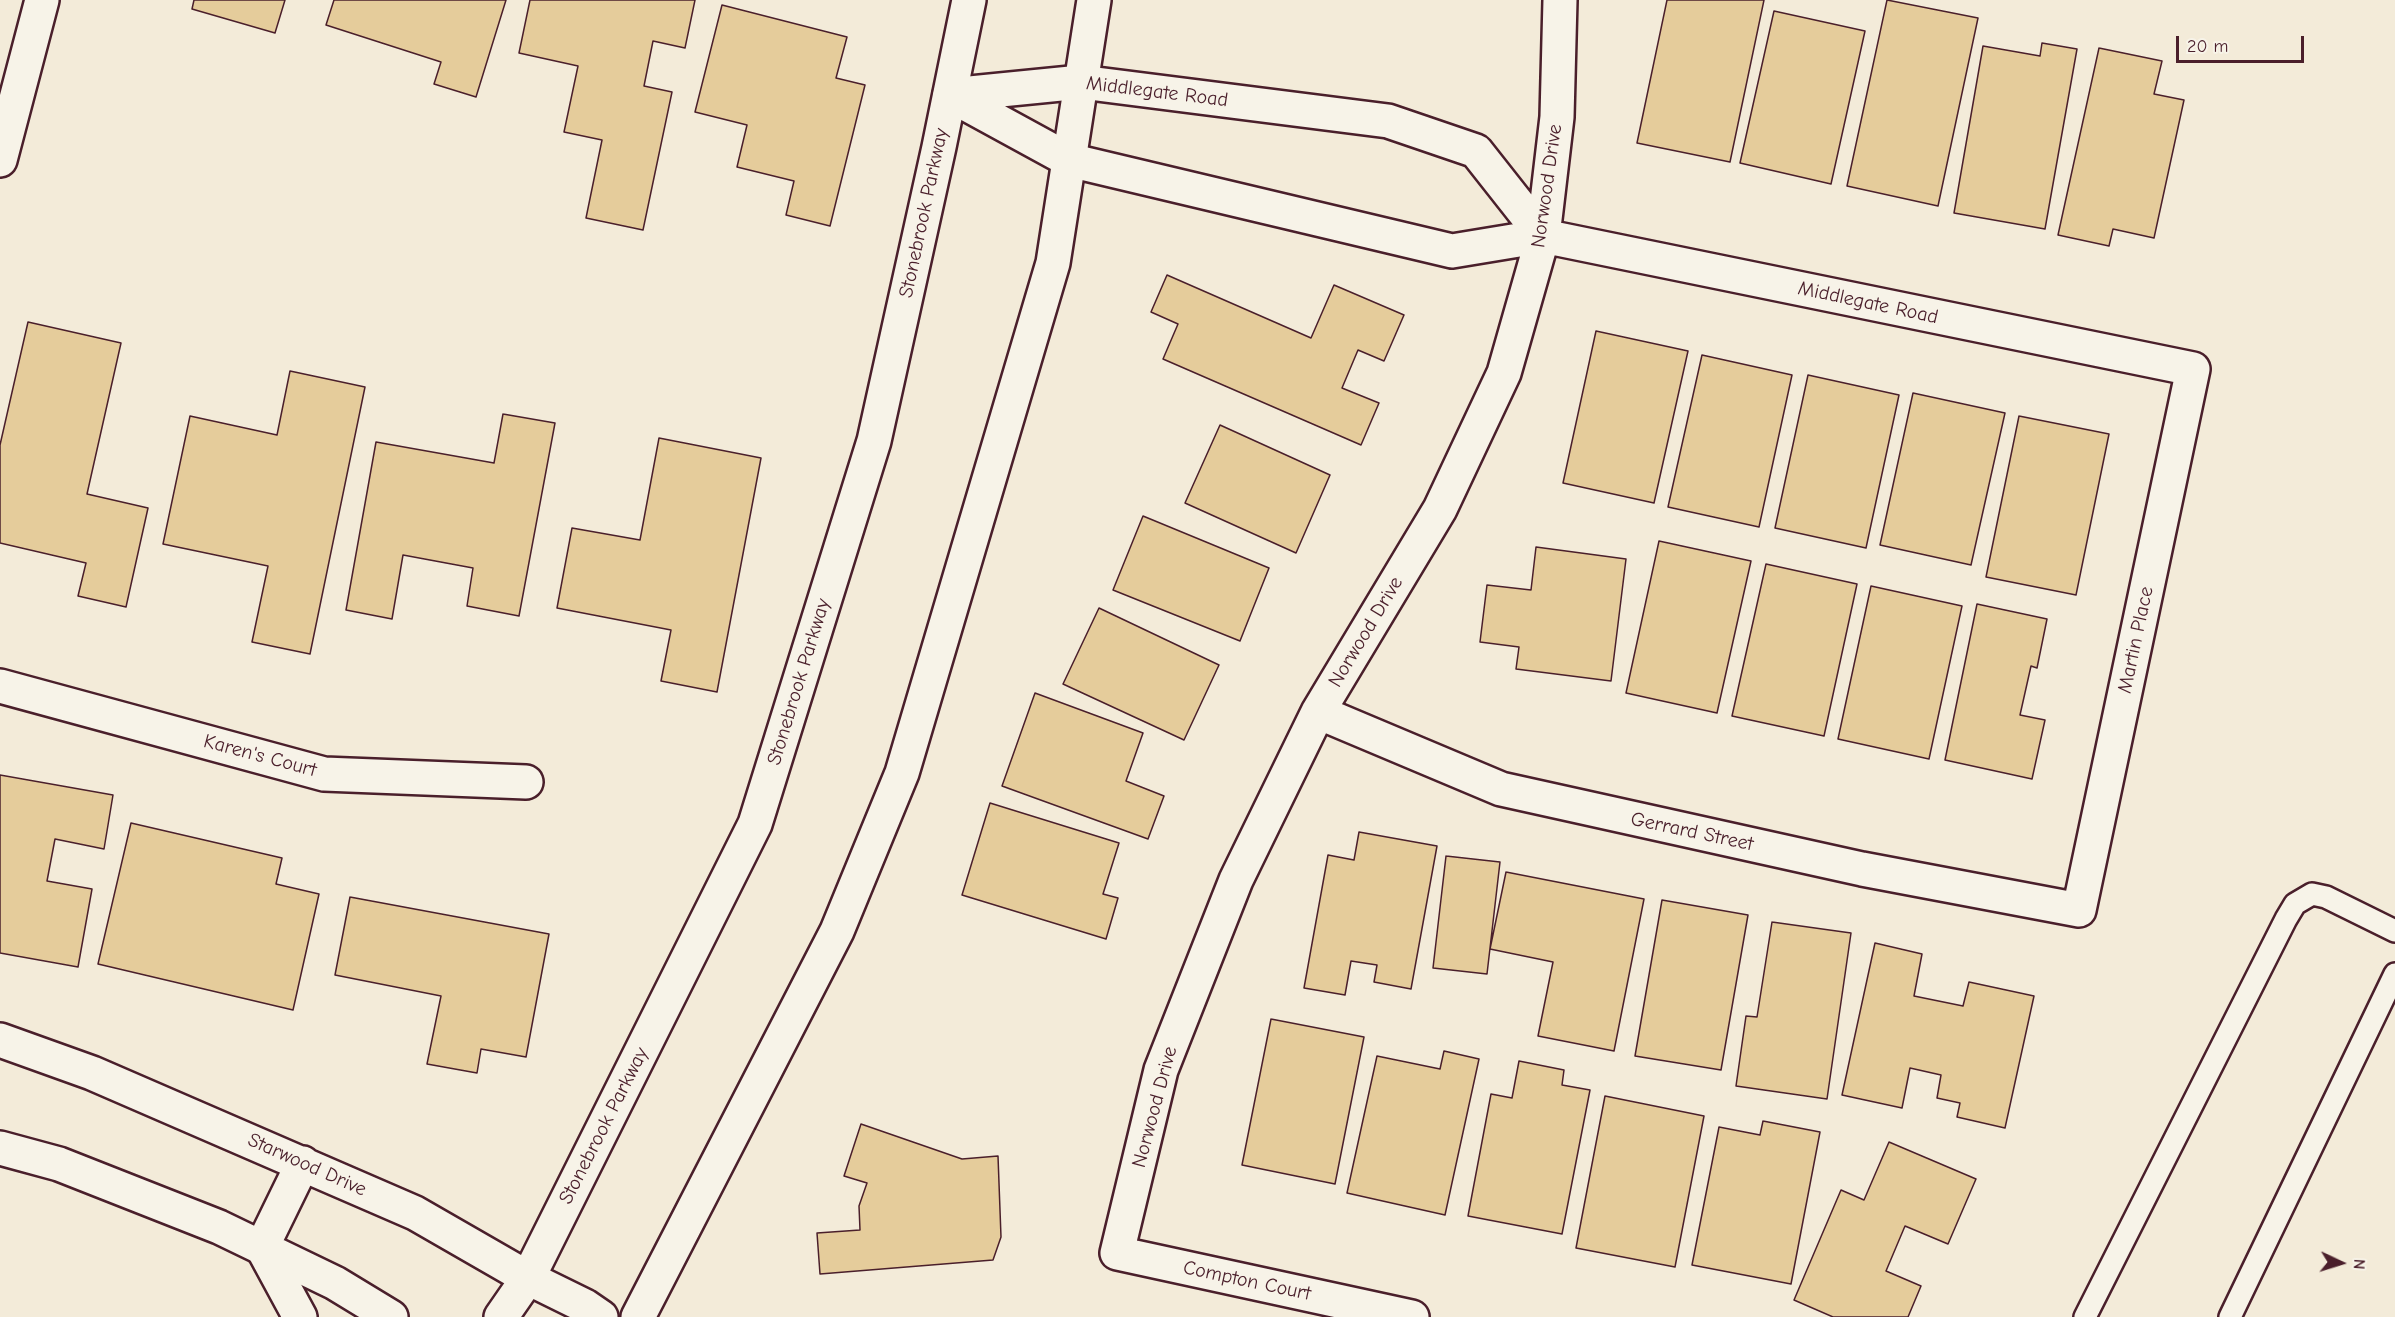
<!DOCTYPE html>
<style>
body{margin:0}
#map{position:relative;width:2395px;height:1317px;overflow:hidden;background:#f3ebd9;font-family:"Comic Neue",sans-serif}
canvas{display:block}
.north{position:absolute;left:2311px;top:1233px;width:60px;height:60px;-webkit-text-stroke:4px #f7f3e8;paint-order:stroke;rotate:94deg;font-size:16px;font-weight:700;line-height:24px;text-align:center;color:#4a1f2b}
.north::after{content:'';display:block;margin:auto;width:21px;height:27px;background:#4a1f2b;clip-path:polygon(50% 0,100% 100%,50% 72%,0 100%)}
.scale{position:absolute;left:2176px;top:36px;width:128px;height:27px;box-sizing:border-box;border:3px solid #4a1f2b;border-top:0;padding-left:8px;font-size:18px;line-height:21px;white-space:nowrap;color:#4a1f2b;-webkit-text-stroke:4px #f7f3e8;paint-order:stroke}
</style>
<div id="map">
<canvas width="2395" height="1317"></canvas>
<div class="north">N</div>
<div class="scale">20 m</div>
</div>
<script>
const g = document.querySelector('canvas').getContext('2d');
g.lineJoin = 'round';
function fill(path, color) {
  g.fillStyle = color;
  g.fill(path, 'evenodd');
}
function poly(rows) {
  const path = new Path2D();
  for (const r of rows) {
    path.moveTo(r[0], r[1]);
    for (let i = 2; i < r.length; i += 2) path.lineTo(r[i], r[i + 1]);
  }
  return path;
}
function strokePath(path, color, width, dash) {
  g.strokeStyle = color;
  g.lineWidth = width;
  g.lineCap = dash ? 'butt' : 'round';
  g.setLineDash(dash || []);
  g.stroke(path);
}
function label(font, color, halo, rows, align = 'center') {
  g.font = font + ' "Comic Neue",sans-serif';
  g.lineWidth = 4.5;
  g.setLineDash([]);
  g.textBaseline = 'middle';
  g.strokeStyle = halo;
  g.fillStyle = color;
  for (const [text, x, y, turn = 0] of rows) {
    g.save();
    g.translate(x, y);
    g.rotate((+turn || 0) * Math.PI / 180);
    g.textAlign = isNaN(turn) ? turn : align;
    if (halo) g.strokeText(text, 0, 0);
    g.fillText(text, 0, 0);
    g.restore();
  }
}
const building = poly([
 [194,0,285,0,275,33,192,9,194,0],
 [334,0,506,0,476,97,434,84,441,62,326,25,334,0],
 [530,0,695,0,685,48,653,41,644,86,672,92,643,230,586,218,602,140,564,132,578,66,519,53,530,0],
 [1667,0,1764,0,1730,162,1637,143,1667,0],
 [1887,0,1978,18,1938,206,1847,186,1887,0],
 [722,5,847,37,836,78,865,85,830,226,786,215,794,181,737,167,747,125,695,112,722,5],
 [1774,11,1865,31,1831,184,1740,163,1774,11],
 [2042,43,2077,49,2045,229,1954,213,1983,46,2040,56,2042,43],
 [2099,48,2162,61,2154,94,2184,100,2154,238,2113,229,2109,246,2058,235,2099,48],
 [1167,275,1311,338,1334,285,1404,315,1384,361,1358,350,1342,388,1379,403,1361,445,1163,359,1178,324,1151,312,1167,275],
 [28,322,121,343,87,494,148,508,126,607,78,596,86,563,0,543,0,445,28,322],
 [1596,331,1688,351,1654,503,1563,483,1596,331],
 [1702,355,1792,375,1759,527,1668,507,1702,355],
 [290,371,365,387,310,654,252,642,268,566,163,544,190,416,277,435,290,371],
 [1808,375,1899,395,1866,548,1775,528,1808,375],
 [1913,393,2005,413,1971,565,1880,545,1913,393],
 [503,414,555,423,519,616,467,606,473,568,403,555,392,619,346,610,376,442,494,463,503,414],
 [2019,416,2109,434,2076,595,1986,577,2019,416],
 [1220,425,1330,475,1296,553,1185,503,1220,425],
 [659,438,761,458,717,692,661,681,671,630,557,608,572,528,640,540,659,438],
 [1143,516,1269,568,1240,641,1113,590,1143,516],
 [1659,541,1751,561,1717,713,1626,693,1659,541],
 [1536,547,1626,559,1611,681,1516,669,1519,647,1480,642,1487,585,1531,590,1536,547],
 [1766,564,1857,584,1824,736,1732,716,1766,564],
 [1871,586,1962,606,1929,759,1838,739,1871,586],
 [1977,604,2047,619,2037,668,2031,666,2020,715,2045,720,2032,779,1945,760,1977,604],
 [1099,608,1219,665,1184,740,1063,684,1099,608],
 [1035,693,1143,733,1126,781,1164,796,1148,839,1002,786,1035,693],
 [0,775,113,795,104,849,55,839,47,881,92,889,78,967,0,953,0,775],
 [990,803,1119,843,1103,894,1118,898,1106,939,962,895,990,803],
 [131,823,282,858,276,884,319,894,293,1010,98,964,131,823],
 [1359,832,1437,846,1411,989,1374,982,1377,965,1351,961,1345,995,1304,988,1328,855,1354,860,1359,832],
 [1446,856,1500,862,1487,974,1433,968,1446,856],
 [1506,872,1644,899,1614,1051,1538,1036,1553,962,1490,949,1506,872],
 [350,897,549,934,526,1057,481,1049,477,1073,427,1064,441,996,335,975,350,897],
 [1662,900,1748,915,1721,1070,1635,1056,1662,900],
 [1772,922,1851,933,1827,1099,1736,1086,1746,1016,1757,1017,1772,922],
 [1875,943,1922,954,1914,996,1963,1006,1969,982,2034,996,2005,1128,1957,1117,1960,1103,1937,1098,1941,1075,1910,1068,1902,1108,1842,1095,1875,943],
 [1271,1019,1364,1037,1335,1184,1242,1165,1271,1019],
 [1444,1051,1479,1059,1445,1215,1347,1193,1377,1056,1440,1069,1444,1051],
 [1519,1061,1564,1070,1562,1085,1590,1090,1562,1234,1468,1216,1491,1094,1512,1098,1519,1061],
 [1605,1096,1704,1116,1675,1267,1576,1248,1605,1096],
 [1763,1121,1820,1132,1791,1284,1692,1265,1719,1127,1760,1135,1763,1121],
 [861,1124,962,1159,998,1156,1001,1237,993,1260,820,1274,817,1233,860,1230,859,1206,867,1183,844,1176,861,1124],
 [1889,1142,1976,1179,1948,1244,1905,1226,1886,1271,1921,1286,1908,1317,1833,1317,1794,1300,1841,1190,1864,1200,1889,1142]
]);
fill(building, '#e5cc9b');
strokePath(building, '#4a1f2b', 1.5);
const service = poly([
 [2085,1317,2286,919,2295,904,2312,894,2326,897,2395,931],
 [2230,1317,2395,974]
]);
const minor = poly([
 [950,95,1069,160,1452,251,1543,236,2193,369,2079,910,1862,869,1501,789,1318,712],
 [950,95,1081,82,1388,121,1476,151,1543,236],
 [0,160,42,0],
 [0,686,324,774,526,782],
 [1412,1317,1117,1253,1161,1070,1236,880,1318,712,1440,509,1504,373,1543,236,1557,117,1560,0]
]);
const tertiary = poly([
 [0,1040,92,1073,415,1213,528,1278,585,1306,601,1317],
 [0,1148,59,1164,219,1227,335,1283,391,1317],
 [262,1247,303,1163]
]);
const secondary = poly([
 [262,1247,300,1317],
 [501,1317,528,1278,755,824,874,441,939,147,969,0],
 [638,1317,837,931,902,773,1053,263,1094,0]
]);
strokePath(service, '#4a1f2b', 26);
strokePath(minor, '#4a1f2b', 38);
strokePath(tertiary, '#4a1f2b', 38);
strokePath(secondary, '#4a1f2b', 38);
strokePath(service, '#f7f3e8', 21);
strokePath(minor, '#f7f3e8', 33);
strokePath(tertiary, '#f7f3e8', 33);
strokePath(secondary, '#f7f3e8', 33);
label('20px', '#4a1f2b', '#f7f3e8', [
 ["Middlegate Road",1157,92,7],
 ["Norwood Drive",1547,186,-82],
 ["Stonebrook Parkway",924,213,-78],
 ["Middlegate Road",1868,303,12],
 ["Norwood Drive",1366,632,-59],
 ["Martin Place",2136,640,-78],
 ["Stonebrook Parkway",799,682,-73],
 ["Karen's Court",260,756,15],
 ["Gerrard Street",1692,832,12],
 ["Norwood Drive",1155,1107,-75],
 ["Stonebrook Parkway",604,1126,-63],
 ["Starwood Drive",307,1165,24],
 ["Compton Court",1247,1281,12]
]);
</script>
